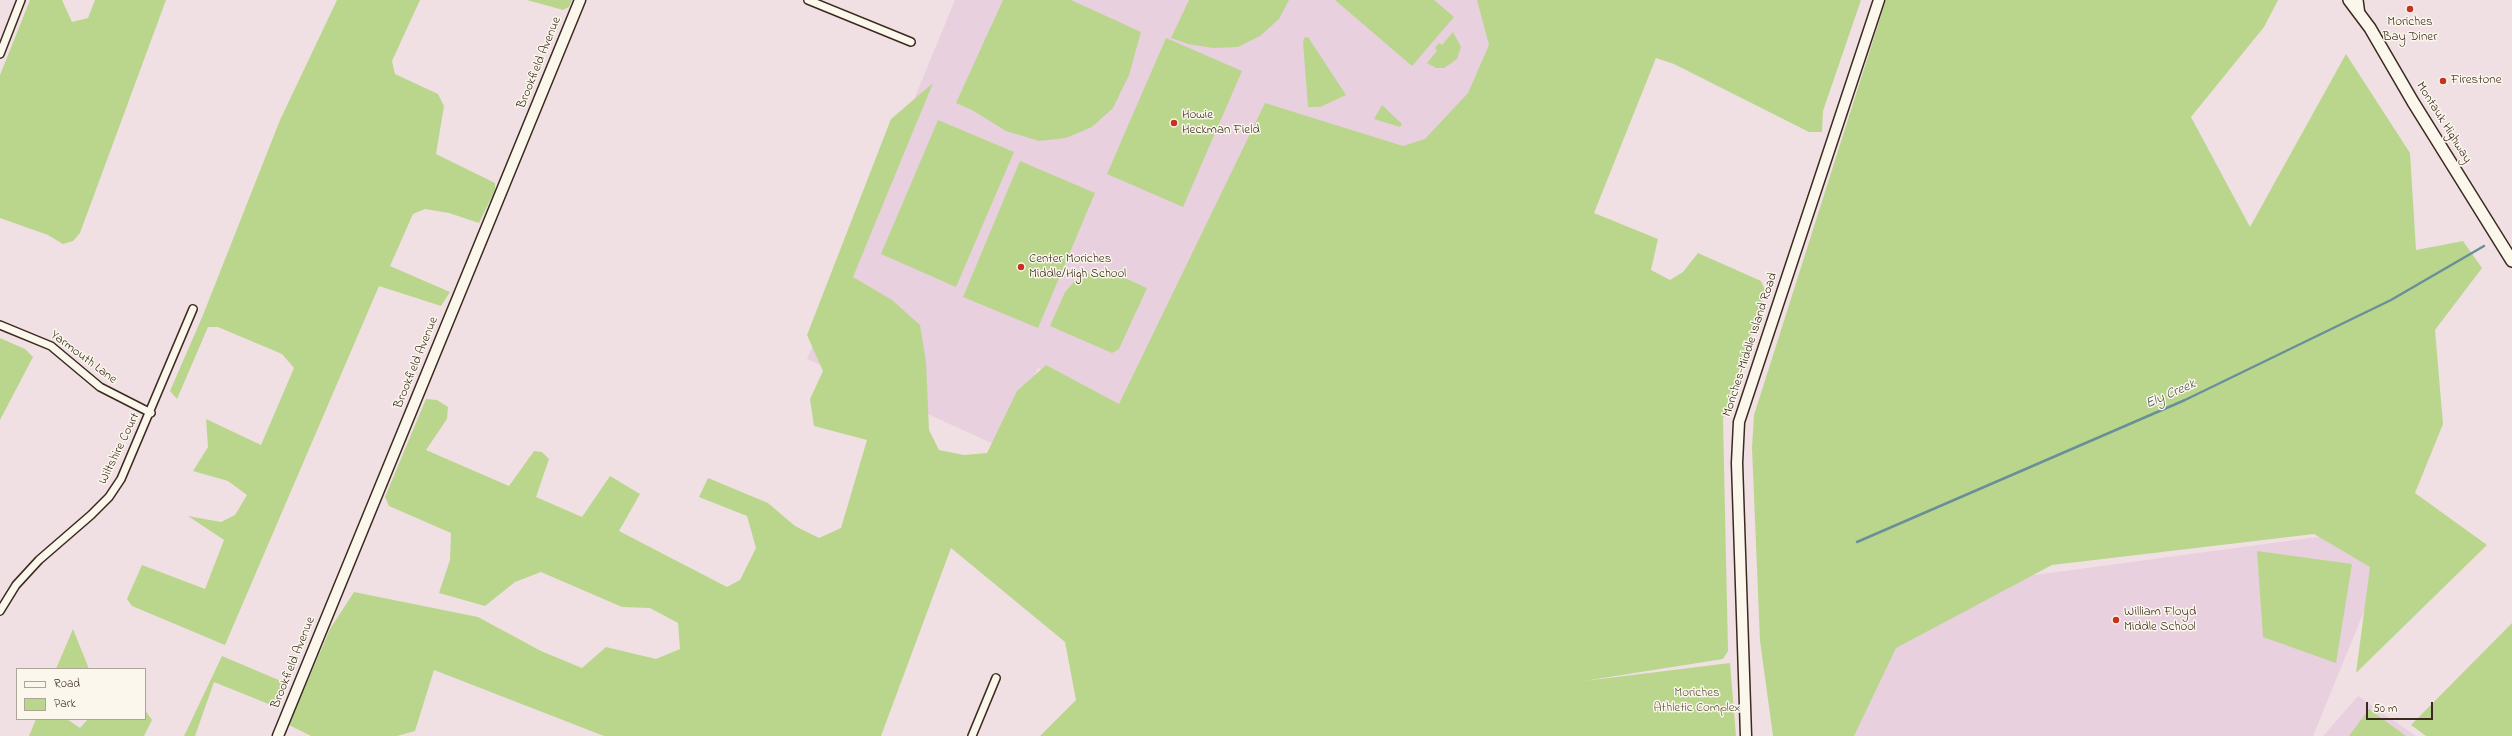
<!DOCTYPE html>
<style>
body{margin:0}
#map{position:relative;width:2512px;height:736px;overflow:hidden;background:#f0e0e4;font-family:"Indie Flower",sans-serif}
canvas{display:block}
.legend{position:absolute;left:16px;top:668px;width:130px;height:52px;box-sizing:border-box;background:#fbf7ec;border:1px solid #aea59a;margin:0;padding:5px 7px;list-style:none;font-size:12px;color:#3b2a1e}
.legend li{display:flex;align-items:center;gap:8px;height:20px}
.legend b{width:20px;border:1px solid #aea59a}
.scale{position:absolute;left:2366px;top:702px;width:67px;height:18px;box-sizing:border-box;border:2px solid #3b2a1e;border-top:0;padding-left:5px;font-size:12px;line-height:14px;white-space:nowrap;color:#3b2a1e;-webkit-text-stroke:3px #fbf7ec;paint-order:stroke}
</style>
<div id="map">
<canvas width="2512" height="736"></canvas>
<ul class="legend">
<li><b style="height:5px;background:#fbf7ec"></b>Road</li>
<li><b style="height:11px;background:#bad68d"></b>Park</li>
</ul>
<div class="scale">50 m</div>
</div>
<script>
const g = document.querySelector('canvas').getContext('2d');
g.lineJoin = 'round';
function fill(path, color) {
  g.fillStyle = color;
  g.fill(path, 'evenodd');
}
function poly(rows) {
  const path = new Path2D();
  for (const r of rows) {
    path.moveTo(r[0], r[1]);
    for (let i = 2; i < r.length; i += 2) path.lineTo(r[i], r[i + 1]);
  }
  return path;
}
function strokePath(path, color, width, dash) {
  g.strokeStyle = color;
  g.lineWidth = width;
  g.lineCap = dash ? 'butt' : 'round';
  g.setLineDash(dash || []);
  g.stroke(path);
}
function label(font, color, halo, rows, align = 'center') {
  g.font = font + ' "Indie Flower",sans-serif';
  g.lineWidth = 3;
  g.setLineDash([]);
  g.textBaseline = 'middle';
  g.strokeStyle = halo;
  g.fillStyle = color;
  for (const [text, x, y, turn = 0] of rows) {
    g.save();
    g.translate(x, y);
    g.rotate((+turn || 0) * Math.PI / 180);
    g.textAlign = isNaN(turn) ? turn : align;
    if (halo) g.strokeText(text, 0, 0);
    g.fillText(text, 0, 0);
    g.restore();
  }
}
fill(poly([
 [955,0,1514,0,1438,174,1130,410,1038,368,1000,447,807,359],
 [2399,526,2313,736,1775,736,1975,583],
 [2358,696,2416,736,2323,736]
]), '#e8d0df');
fill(poly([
 [30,0,62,0,72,22,88,18,95,0,166,0,80,233,73,241,63,244,48,235,0,218,0,75],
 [337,0,420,0,392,61,395,74,438,94,444,106,436,154,495,183,495,190,479,223,449,213,425,209,413,214,390,266,450,292,441,306,379,286,225,645,132,606,127,599,142,565,205,589,224,540,188,516,221,522,235,515,247,495,228,481,193,471,208,447,206,419,261,445,294,368,282,354,218,327,208,327,177,399,170,391,203,315,280,120],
 [527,0,572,0,569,7,563,10],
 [1003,0,1071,0,1141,32,1129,75,1113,108,1092,127,1066,138,1039,141,1006,131,972,110,956,103],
 [1189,0,1289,0,1279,19,1260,36,1238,47,1213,48,1188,44,1171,38],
 [1335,0,1434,0,1454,17,1412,66],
 [1477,0,1861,0,1823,111,1822,132,1809,132,1674,64,1656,58,1594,213,1658,239,1651,270,1670,280,1683,272,1698,253,1761,281,1765,290,1723,419,1728,651,1723,659,1584,681,1730,663,1736,736,1040,736,1076,700,1065,642,951,548,881,736,604,736,434,670,415,731,397,736,311,736,289,725,330,629,354,592,478,617,541,651,582,668,606,647,656,659,680,649,678,623,650,608,622,607,541,572,515,582,485,606,439,593,450,560,451,533,389,506,385,497,426,399,437,400,448,407,447,419,426,450,509,486,534,451,542,452,549,459,536,497,582,517,610,476,640,494,619,531,727,587,740,580,756,548,747,516,699,497,708,478,768,503,795,526,819,538,841,528,867,440,814,426,810,399,823,371,807,335,891,119,933,83,853,277,892,300,920,325,926,362,929,430,939,450,964,455,987,453,1017,391,1046,365,1119,404,1265,103,1403,146,1425,139,1468,93,1489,45],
 [1886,0,2278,0,2264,27,2191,117,2250,227,2346,54,2410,153,2416,250,2463,241,2482,268,2435,330,2443,424,2415,493,2487,545,2356,673,2370,567,2314,534,2052,565,1896,648,1854,736,1773,736,1760,641,1752,448,1754,415],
 [1453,32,1461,47,1457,59,1444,68,1436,68,1427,63,1437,51,1435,48,1439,43,1442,45],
 [1308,37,1346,95,1320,107,1308,107,1303,42,1304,38],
 [1166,38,1242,71,1183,207,1107,174],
 [1382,105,1402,124,1400,127,1374,119],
 [938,120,1014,152,956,287,881,254],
 [1020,161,1095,193,1038,328,963,297],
 [1099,272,1118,275,1147,288,1119,349,1112,353,1050,326,1065,292,1080,275],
 [0,338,25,349,33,357,0,420],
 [2257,551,2352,564,2336,663,2263,637],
 [2512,623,2512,736,2426,736,2411,725],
 [73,629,89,669,56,669],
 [222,656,288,684,280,702,271,705,214,682,195,736,184,736],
 [2369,709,2406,736,2349,736],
 [145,710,152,720,144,736,29,736,36,719,67,719,80,728,88,719,145,719]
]), '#bad68d');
strokePath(poly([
 [1857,542,2185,400,2391,300,2484,246]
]), '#698f97', 2.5);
const minor = poly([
 [808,0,911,42],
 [0,54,21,0],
 [0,325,51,346,100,387,151,413],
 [0,611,16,585,39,560,91,515,109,497,121,479,193,309],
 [972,736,996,678]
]);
const tertiary = poly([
 [2358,0,2360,15]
]);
const secondary = poly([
 [278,736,580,0],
 [1746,736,1737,463,1739,422,1879,0]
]);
const primary = poly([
 [2349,0,2370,28,2413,102,2512,261]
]);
strokePath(minor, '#3b2a1e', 10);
strokePath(tertiary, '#3b2a1e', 12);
strokePath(secondary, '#3b2a1e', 13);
strokePath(primary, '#3b2a1e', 14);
strokePath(minor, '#fbf7ec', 7);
strokePath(tertiary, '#fbf7ec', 9);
strokePath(secondary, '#fbf7ec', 10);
strokePath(primary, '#fbf7ec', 11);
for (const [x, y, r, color] of [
 [2410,9,4,"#c8321e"],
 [2443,81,4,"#c8321e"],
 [1174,123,4,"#c8321e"],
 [1021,267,4,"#c8321e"],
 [2116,620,4,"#c8321e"]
]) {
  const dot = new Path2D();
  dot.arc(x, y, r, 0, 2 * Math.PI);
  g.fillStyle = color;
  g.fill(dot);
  strokePath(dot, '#fbf7ec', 1.5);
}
label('13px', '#3b2a1e', '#fbf7ec', [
 ["Moriches",2410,23,"center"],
 ["Bay Diner",2410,38,"center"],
 ["Firestone",2451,81],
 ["Howie",1182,116],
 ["Heckman Field",1182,131],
 ["Center Moriches",1029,260],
 ["Middle/High School",1029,275],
 ["William Floyd",2124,613],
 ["Middle School",2124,628]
], 'left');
label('13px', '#3b2a1e', '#fbf7ec', [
 ["Brookfield Avenue",540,63,-68],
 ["Montauk Highway",2443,123,58],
 ["Moriches-Middle Island Road",1751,345,-72],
 ["Yarmouth Lane",83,358,37],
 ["Brookfield Avenue",417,363,-68],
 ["Wiltshire Court",120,449,-64],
 ["Brookfield Avenue",294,663,-68]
]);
label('13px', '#5b553a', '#fbf7ec', [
 ["Moriches",1697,694],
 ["Athletic Complex",1697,709]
]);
label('italic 14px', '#4e5450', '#fbf7ec', [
 ["Ely Creek",2171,395,-24]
]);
</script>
